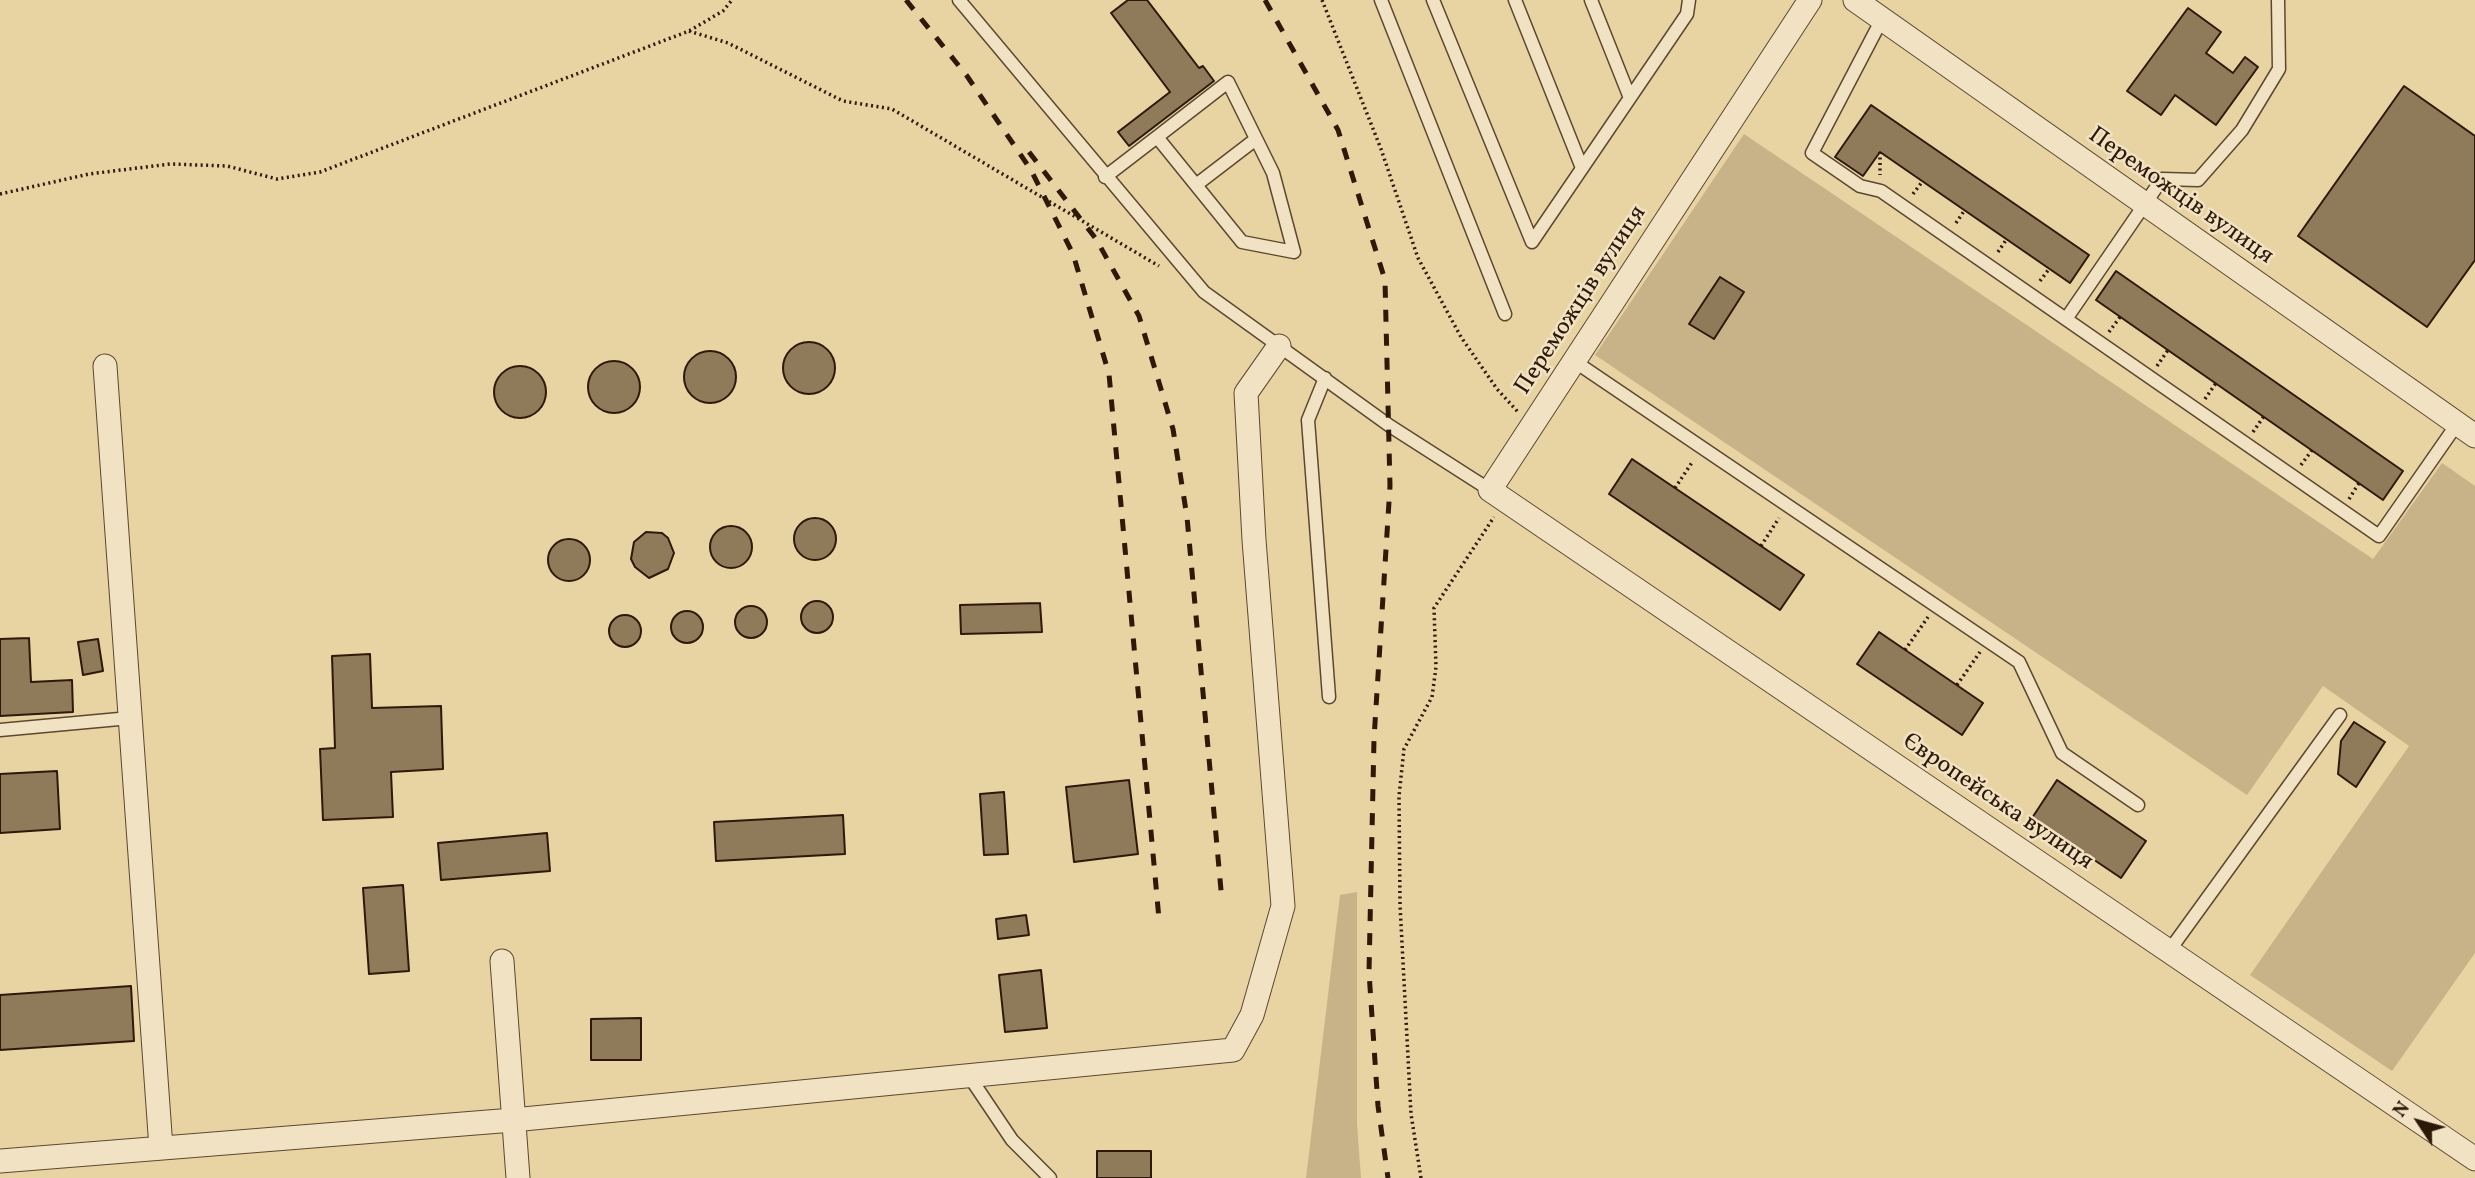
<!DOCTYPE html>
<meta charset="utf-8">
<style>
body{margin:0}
#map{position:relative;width:2475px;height:1178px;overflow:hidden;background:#e8d3a3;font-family:Vollkorn,serif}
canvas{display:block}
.north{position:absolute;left:2384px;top:1087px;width:70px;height:70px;-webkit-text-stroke:5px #f0e2c3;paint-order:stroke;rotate:306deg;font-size:19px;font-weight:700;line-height:28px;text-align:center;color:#2e1909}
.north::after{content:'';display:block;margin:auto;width:24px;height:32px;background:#2e1909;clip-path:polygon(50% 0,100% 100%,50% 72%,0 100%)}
</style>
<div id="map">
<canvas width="2475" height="1178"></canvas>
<div class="north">N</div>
</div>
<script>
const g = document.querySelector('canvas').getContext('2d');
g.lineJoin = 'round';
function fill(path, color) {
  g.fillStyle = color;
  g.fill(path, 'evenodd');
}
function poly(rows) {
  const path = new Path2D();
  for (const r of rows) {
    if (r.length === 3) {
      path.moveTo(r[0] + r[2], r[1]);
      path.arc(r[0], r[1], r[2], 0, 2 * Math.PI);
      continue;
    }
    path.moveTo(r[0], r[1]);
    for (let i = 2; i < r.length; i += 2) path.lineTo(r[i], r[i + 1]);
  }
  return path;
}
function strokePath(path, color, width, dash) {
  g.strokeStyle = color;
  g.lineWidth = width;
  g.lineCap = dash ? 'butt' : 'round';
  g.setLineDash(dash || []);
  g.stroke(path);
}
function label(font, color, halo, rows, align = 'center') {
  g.font = font + ' Vollkorn,serif';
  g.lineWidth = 5;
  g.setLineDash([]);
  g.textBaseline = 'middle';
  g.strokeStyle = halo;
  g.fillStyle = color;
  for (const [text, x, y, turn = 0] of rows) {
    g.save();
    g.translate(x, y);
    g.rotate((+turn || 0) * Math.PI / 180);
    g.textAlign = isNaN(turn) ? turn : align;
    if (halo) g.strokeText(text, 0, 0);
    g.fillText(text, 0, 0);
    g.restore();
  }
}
fill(poly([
 [1744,134,2373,559,2442,463,2475,486,2475,953,2392,1071,2250,975,2409,746,2323,686,2247,795,1595,355],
 [1357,892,1357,1124,1361,1178,1306,1178,1340,895]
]), '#c8b389');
const building = poly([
 [1128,0,1147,0,1199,68,1203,66,1214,81,1129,146,1118,132,1170,92,1111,13,1128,0],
 [2188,8,2221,32,2206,53,2233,73,2245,57,2258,67,2216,125,2175,95,2161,115,2127,91,2188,8],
 [2404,86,2475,136,2475,260,2427,327,2298,236,2404,86],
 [1871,105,2089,255,2070,283,1880,152,1863,176,1835,157,1871,105],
 [2116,271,2403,471,2383,500,2096,300,2116,271],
 [1720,277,1744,292,1714,339,1689,324,1720,277],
 [809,368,26],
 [710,377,26],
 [614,387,26],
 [520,392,26],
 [1632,459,1804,575,1780,610,1609,494,1632,459],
 [815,539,21],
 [731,547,21],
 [646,532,662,533,668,538,674,553,668,569,649,578,635,567,631,559,634,542,646,532],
 [569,560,21],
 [817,617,16],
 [1040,603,1042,632,961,634,960,605,1040,603],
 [751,622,16],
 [687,627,16],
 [625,631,16],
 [1879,632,1983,703,1962,735,1857,664,1879,632],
 [29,638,31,682,72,680,73,712,0,716,0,639,29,638],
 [98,639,103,671,83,675,78,642,98,639],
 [370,654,372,708,441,706,443,769,391,772,393,817,323,820,320,749,335,748,332,656,370,654],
 [2354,722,2385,742,2356,787,2338,774,2341,741,2354,722],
 [57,771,60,829,0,833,0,774,57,771],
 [1129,780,1138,854,1074,862,1066,787,1129,780],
 [2057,780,2146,841,2121,878,2032,818,2057,780],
 [1004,792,1008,854,984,855,980,794,1004,792],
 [843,815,845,854,716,861,714,822,843,815],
 [547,833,550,871,441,880,438,843,547,833],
 [403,885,409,971,369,974,363,888,403,885],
 [1026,915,1029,935,998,939,996,919,1026,915],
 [1041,970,1047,1028,1005,1032,999,975,1041,970],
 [131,986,134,1041,0,1050,0,995,131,986],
 [641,1018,641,1060,591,1060,591,1019,641,1018],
 [1097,1151,1151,1151,1151,1178,1097,1178,1097,1151]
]);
fill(building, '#8f7a59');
strokePath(building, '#2e1909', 2);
const service = poly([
 [959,0,1204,292,1390,426,1490,490],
 [1381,0,1505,314],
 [1433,0,1532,242,1687,14,1689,0],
 [1515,0,1582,168],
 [1591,0,1630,98],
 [1882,19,1812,153,1860,186,1881,191,2379,536,2457,424],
 [1105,177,1157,137,1228,82,1273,173,1294,252,1242,242,1157,137],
 [1196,185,1256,139],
 [2066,319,2162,179,2198,180,2242,130,2279,69,2278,0],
 [1574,361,2019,662,2062,753,2138,805],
 [1325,378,1308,420,1329,697],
 [0,730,130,718],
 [2169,951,2340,715],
 [969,1076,1012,1140,1050,1178]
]);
const minor = poly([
 [1810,0,1490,490,2475,1159],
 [1855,0,2475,436],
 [105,366,161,1148],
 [502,961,518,1178],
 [0,1161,513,1120,1233,1050,1252,1015,1283,906,1254,540,1246,393,1279,346]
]);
strokePath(service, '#5c4830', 15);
strokePath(minor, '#5c4830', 25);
strokePath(poly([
 [1322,0,1381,149,1418,258,1461,337,1497,389,1518,412],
 [689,31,728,43,843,101,892,109,1159,266],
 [1880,152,1880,175],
 [0,194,89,174,170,164,227,166,277,179,320,172,689,31,723,11,732,0],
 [1913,194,1922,182],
 [1956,223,1964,211],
 [1998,252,2006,240],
 [2040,281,2049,269],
 [2109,332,2120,317],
 [2157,366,2168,350],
 [2205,399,2216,383],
 [2253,432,2264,416],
 [2301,465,2312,450],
 [1675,488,1693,461],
 [2349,499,2359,483],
 [1761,546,1779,518],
 [1905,650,1928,617],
 [1957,685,1980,652],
 [1421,1178,1411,1114,1400,905,1399,796,1404,749,1432,697,1436,667,1434,608,1494,517]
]), '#2e1909', 3.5, [2, 3.5]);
strokePath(service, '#f0e2c3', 12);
strokePath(minor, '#f0e2c3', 23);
strokePath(poly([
 [906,0,967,76,1031,170,1073,254,1109,374,1159,919],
 [1265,0,1338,130,1385,280,1390,486,1374,739,1369,972,1378,1106,1388,1178],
 [1029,152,1096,239,1139,316,1173,429,1187,517,1222,901]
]), '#2e1909', 5, [12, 12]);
label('24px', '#2e1909', '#f0e2c3', [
 ["Переможців вулиця",2180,197,35],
 ["Переможців вулиця",1582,301,-57],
 ["Європейська вулиця",1997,803,34]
]);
</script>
